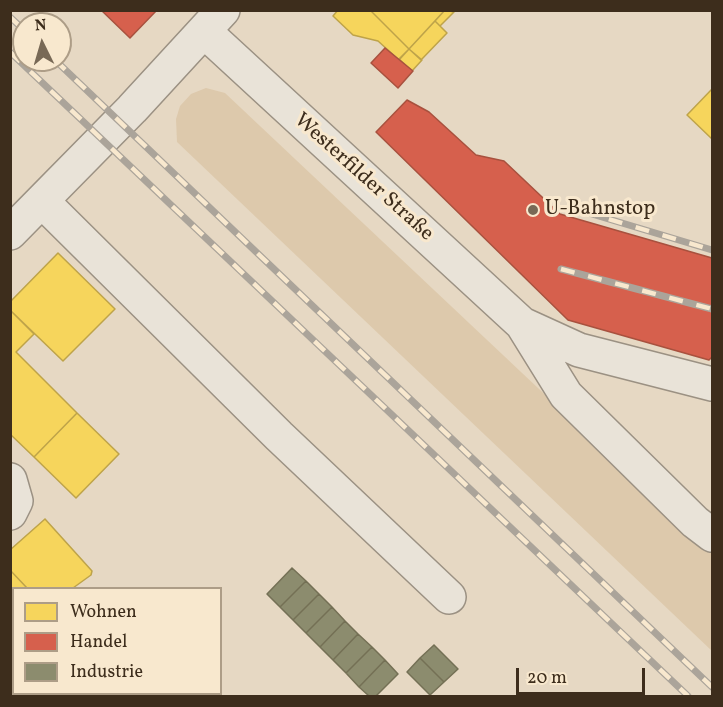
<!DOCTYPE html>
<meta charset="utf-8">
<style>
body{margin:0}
#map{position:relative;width:723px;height:707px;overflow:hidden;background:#e6d8c3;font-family:Vollkorn,serif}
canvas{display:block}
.frame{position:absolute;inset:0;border:12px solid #3d2d1c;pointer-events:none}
.legend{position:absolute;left:12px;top:587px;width:210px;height:108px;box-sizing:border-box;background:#f8e8ce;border:2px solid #ad9d87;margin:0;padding:8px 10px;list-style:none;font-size:18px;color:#3d2d1c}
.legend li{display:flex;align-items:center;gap:12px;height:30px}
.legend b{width:30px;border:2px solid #ad9d87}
.north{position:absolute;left:12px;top:12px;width:60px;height:60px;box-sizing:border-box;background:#f8e8ce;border:2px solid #ad9d87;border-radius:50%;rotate:355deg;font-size:16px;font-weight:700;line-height:24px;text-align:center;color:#3d2d1c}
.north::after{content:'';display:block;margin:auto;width:21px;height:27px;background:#786956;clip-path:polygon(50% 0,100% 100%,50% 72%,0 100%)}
.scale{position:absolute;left:516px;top:668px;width:129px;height:27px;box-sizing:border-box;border:3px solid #3d2d1c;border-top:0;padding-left:8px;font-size:18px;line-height:21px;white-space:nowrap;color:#3d2d1c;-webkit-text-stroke:4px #f8e8ce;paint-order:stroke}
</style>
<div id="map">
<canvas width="723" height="707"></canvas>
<div class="frame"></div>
<ul class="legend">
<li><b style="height:16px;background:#f6d55c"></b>Wohnen</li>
<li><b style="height:16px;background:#d6604d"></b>Handel</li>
<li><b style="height:16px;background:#8c8c6e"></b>Industrie</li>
</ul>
<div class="north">N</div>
<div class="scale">20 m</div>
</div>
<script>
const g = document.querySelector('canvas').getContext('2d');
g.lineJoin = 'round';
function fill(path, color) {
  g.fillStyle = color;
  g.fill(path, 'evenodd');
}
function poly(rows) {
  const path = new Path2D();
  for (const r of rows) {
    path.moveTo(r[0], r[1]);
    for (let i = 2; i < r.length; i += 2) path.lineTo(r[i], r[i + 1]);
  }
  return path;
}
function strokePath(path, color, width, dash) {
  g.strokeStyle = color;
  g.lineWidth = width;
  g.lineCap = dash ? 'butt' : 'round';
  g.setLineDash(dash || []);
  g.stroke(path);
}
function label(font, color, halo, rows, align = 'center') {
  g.font = font + ' Vollkorn,serif';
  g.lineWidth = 6;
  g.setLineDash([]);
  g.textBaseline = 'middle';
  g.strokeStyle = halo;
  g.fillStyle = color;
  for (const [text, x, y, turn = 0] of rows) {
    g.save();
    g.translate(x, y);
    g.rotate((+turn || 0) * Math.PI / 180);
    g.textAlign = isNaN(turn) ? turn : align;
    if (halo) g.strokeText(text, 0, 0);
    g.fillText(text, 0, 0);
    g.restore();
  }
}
fill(poly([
 [206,88,225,93,712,552,712,651,177,142,176,119,180,106,191,94]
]), '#ddc9ac');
const homes = poly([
 [338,10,370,10,409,49,399,60,378,41,353,35,333,16,338,10],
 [370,10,445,10,409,49,370,10],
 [445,10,454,12,440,26,435,21,445,10],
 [435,21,447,33,421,60,409,49,435,21],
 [409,49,422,60,412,71,399,59,409,49],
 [712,89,712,139,687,115,712,89],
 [58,253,115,309,63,361,10,310,10,302,58,253],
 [10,310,34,334,16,352,77,413,34,457,10,434,10,310],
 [77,413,119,454,76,498,34,457,77,413],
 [45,519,92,571,91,575,73,588,27,588,10,570,10,550,45,519],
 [10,570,27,588,14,588,14,643,10,646,10,570]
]);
fill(homes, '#f6d55c');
strokePath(homes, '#bea349', 1.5);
const shops = poly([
 [101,10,157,10,130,38,101,10],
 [385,48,413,71,398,88,371,63,385,48],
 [407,100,429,112,476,155,504,161,560,214,712,258,712,357,709,360,568,320,376,132,407,100]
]);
fill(shops, '#d6604d');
strokePath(shops, '#a8513e', 1.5);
const industry = poly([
 [292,568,306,581,280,607,267,594,292,568],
 [306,581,319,594,293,620,280,607,306,581],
 [319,594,332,607,306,633,293,620,319,594],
 [332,607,345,621,320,647,306,633,332,607],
 [345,621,358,634,333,660,320,647,345,621],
 [358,634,372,647,346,673,333,660,358,634],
 [434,645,458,669,444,682,420,658,434,645],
 [372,647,385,660,359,687,346,673,372,647],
 [420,658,444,682,430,695,407,672,420,658],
 [385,660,398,674,376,696,369,696,359,687,385,660]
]);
fill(industry, '#8c8c6e');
strokePath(industry, '#747055', 1.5);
const minor = poly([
 [204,31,522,324,579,350,712,384],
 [42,201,279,436,449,597],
 [10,233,132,109,223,10],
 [522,324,566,395,695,522,712,535],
 [10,480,16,501,10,513]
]);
strokePath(minor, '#9b9183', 36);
strokePath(minor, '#e9e3d8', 33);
const rail = poly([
 [10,17,24,30],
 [10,52,688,696],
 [55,60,712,687],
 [582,211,712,250],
 [561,269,712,309]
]);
strokePath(rail, '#aba49a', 7);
strokePath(rail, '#f8e8ce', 4.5, [14]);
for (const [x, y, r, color] of [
 [533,210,6,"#786956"]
]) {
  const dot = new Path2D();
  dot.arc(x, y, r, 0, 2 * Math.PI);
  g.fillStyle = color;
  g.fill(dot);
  strokePath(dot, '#f8e8ce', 2);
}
label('21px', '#3d2d1c', '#f8e8ce', [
 ["Westerfilder Straße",363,178,42]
]);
label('21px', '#3d2d1c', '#f8e8ce', [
 ["U-Bahnstop",545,210]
], 'left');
</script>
